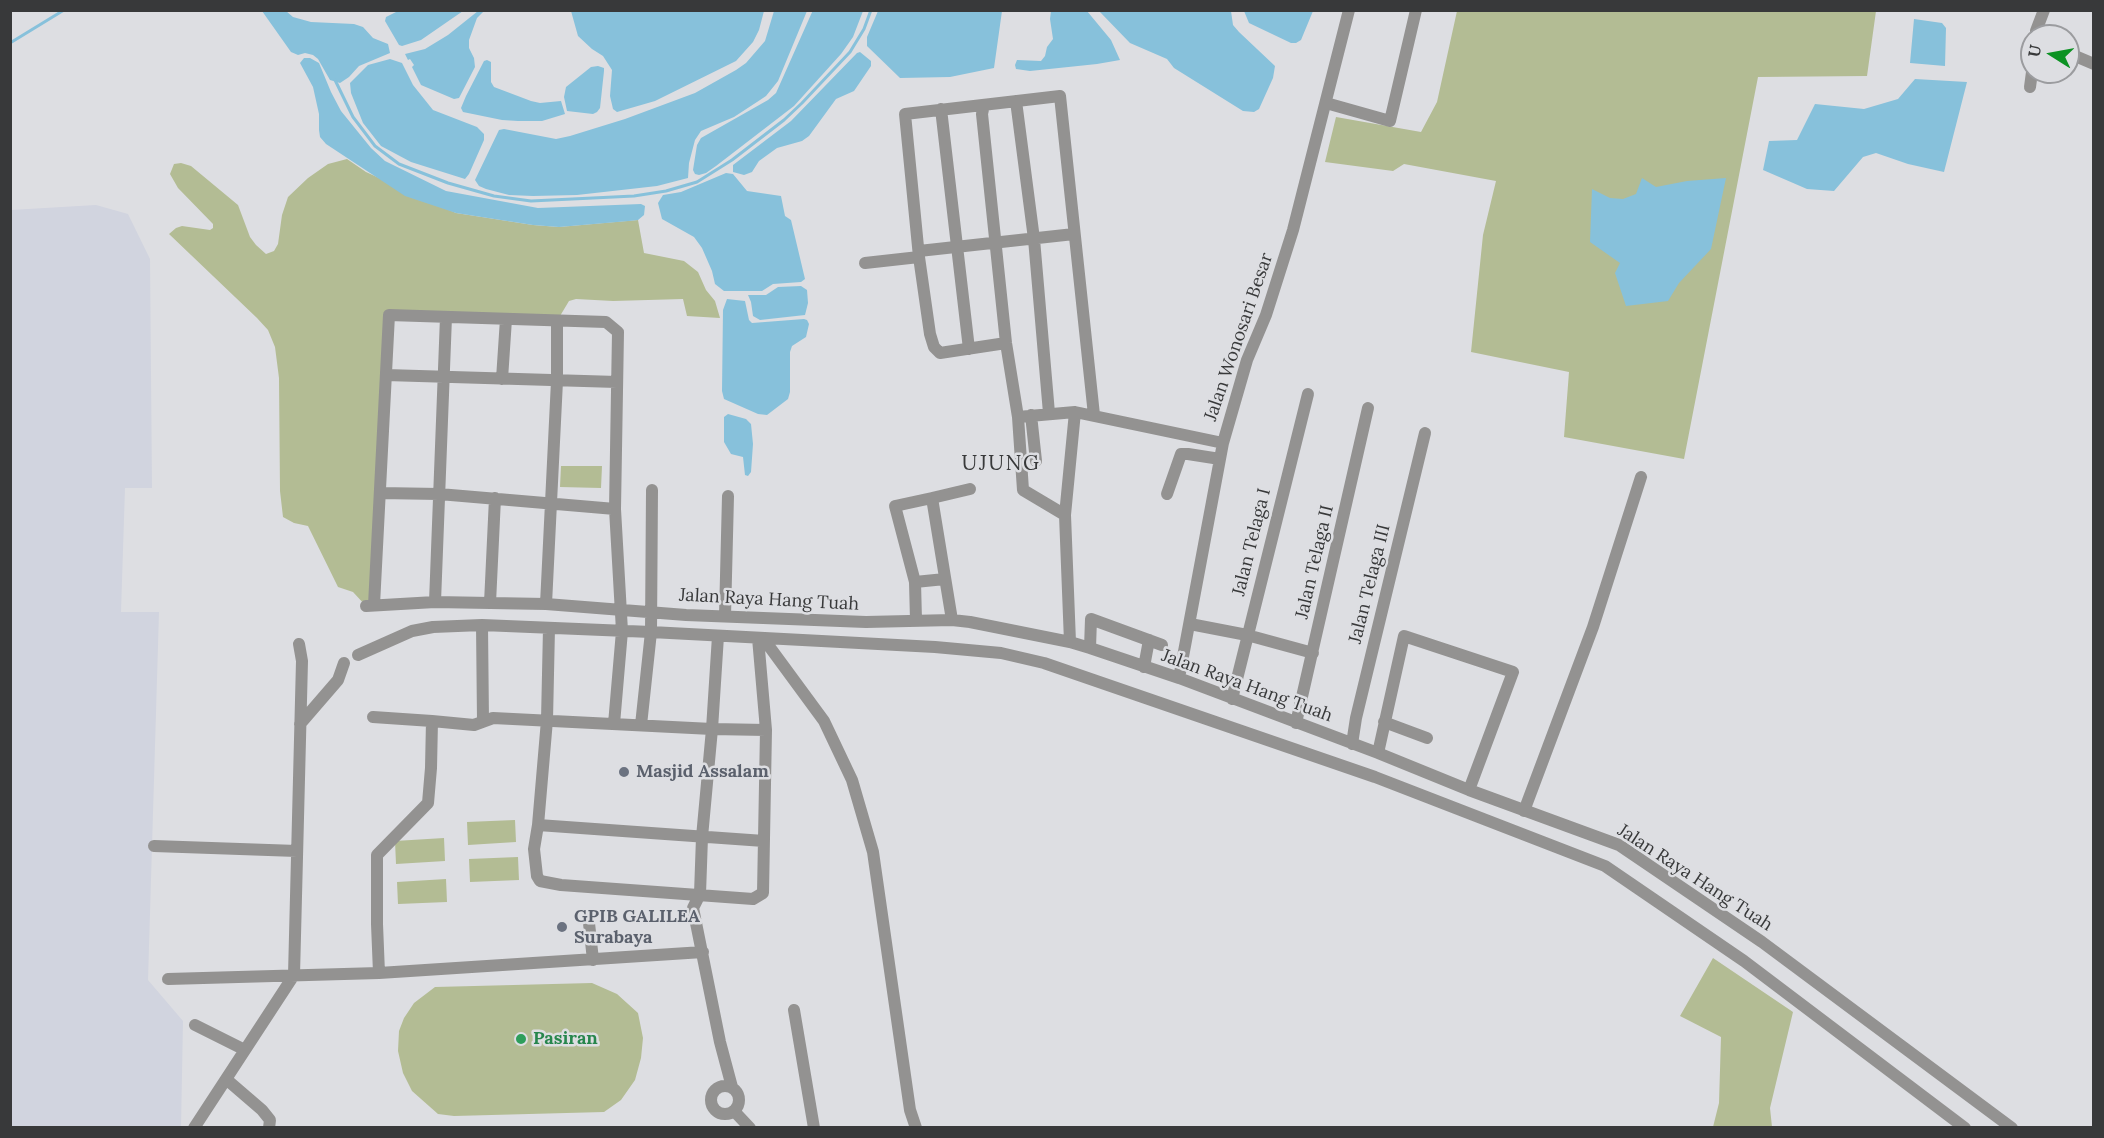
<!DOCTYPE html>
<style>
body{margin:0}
#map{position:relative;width:2104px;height:1138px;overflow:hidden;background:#dddee2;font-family:Lora,serif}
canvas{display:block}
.frame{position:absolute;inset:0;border:12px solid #38393a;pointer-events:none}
.north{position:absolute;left:2020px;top:24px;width:60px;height:60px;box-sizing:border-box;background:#dddee2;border:2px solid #9b9c9f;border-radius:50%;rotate:281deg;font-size:16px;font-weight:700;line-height:24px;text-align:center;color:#38393a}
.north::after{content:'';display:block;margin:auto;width:21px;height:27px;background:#0c9223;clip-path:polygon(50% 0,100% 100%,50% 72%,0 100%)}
</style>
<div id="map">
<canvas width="2104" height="1138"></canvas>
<div class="frame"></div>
<div class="north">U</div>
</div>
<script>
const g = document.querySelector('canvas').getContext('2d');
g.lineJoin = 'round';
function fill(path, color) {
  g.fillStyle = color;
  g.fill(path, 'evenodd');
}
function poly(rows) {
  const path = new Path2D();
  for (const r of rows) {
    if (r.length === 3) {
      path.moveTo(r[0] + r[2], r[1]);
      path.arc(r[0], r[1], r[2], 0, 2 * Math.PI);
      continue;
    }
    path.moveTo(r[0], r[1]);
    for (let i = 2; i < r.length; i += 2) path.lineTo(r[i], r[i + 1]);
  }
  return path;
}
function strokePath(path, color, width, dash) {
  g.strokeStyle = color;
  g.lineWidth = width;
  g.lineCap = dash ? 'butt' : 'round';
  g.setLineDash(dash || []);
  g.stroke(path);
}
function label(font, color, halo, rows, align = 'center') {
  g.font = font + ' Lora,serif';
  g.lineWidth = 5;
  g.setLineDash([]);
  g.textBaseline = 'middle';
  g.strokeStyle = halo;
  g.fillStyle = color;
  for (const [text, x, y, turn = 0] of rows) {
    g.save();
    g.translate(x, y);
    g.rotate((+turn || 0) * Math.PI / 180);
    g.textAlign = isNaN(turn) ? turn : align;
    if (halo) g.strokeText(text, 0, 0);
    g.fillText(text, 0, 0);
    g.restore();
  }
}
fill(poly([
 [96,205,128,214,150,259,152,488,125,488,121,612,159,612,148,980,183,1021,181,1127,11,1128,11,210]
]), '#d1d4df');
fill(poly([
 [1457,11,1876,11,1867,76,1758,77,1684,459,1564,437,1569,372,1471,352,1483,235,1496,181,1404,164,1393,171,1325,162,1336,117,1421,132,1437,102],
 [347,159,366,172,456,213,533,225,559,227,638,220,644,253,684,261,698,272,706,290,715,301,720,318,687,316,683,299,613,301,576,299,569,301,557,321,389,315,374,605,366,606,353,592,338,587,308,526,294,523,283,517,280,491,279,378,275,347,268,330,257,318,169,234,176,228,182,226,210,230,213,228,213,224,178,188,170,174,174,164,181,163,191,166,238,205,250,237,256,245,266,254,274,251,278,244,282,215,288,197,308,178,328,164],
 [561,466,602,466,601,488,560,487],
 [515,820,516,842,468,845,467,822],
 [444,838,445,861,396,864,395,841],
 [518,857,519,880,470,882,469,859],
 [446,879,447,902,398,904,397,882],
 [1713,958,1793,1012,1770,1108,1772,1127,1713,1127,1719,1103,1721,1037,1680,1016],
 [592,983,617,994,638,1013,643,1038,641,1058,635,1080,621,1100,604,1112,454,1116,438,1114,412,1091,403,1073,398,1051,399,1031,404,1018,414,1003,435,987]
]), '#b3bc94');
fill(poly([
 [400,10,463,10,463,11,421,40,402,46,399,45,385,21,386,17],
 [813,10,863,11,853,37,841,54,794,106,716,166,706,173,699,175,695,174,693,170,697,145,701,138,768,100,776,93],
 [262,11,286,11,293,17,311,22,354,24,363,27,373,38,388,44,390,53,359,66,349,77,340,83,330,80,318,59,313,55,305,53,298,55,291,52],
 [478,11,484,11,477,18,469,40,469,48,474,58,475,67,459,98,454,99,421,85,412,67,414,65,410,59,408,60,405,54,425,49,448,35],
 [571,11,571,10,764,11,759,30,753,42,736,61,655,101,617,112,613,109,610,96,612,70,603,56,592,49,578,36],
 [774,11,807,11,778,81,766,96,757,102,734,117,701,131,695,140,689,163,688,178,657,186,577,195,533,196,509,195,486,189,479,186,475,180,499,130,504,129,556,139,570,136,625,119,695,93,736,70,746,63,765,41],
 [878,11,1002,11,994,68,950,77,900,78,867,46,867,37],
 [1051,11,1087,11,1111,40,1120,60,1097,64,1030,71,1016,69,1015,65,1017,60,1041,61,1045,56,1047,47,1053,39,1050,19],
 [1099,11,1231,11,1233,25,1239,32,1275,66,1273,78,1259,109,1254,112,1243,111,1174,68,1167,59,1130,43],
 [1244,11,1244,10,1313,11,1301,40,1296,43,1291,43,1249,23],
 [1914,19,1942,23,1946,28,1945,66,1910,63],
 [860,52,871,61,871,66,854,91,836,99,809,136,802,141,777,148,759,161,752,172,744,175,733,172,733,165,791,121,857,53],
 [304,58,310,58,319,63,331,92,341,111,371,148,385,161,446,191,538,208,641,204,645,206,644,215,638,220,629,221,559,227,533,225,456,213,405,196,326,144,320,137,319,130,319,114,313,87,300,63],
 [390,59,402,63,413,85,433,110,477,127,484,134,484,140,469,174,465,179,411,162,381,146,363,123,351,93,350,83,368,65],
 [487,60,491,62,491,82,494,87,531,101,540,103,561,101,565,114,542,121,518,121,502,120,463,112,461,108,466,96,484,61],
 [598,66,604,68,604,71,600,108,597,112,593,114,567,111,564,97,566,87,591,67],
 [1915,79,1967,82,1944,172,1908,164,1876,153,1863,157,1834,191,1807,189,1763,170,1769,141,1797,140,1815,104,1864,109,1898,99],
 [726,173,733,174,747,191,781,196,785,216,791,220,805,279,801,282,773,284,762,291,724,291,715,284,712,271,702,248,694,237,662,219,658,203,663,195,681,192],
 [1642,178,1656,187,1687,181,1726,178,1711,249,1679,283,1668,301,1626,306,1615,273,1620,263,1590,242,1592,189,1610,198,1623,199,1636,194],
 [801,286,807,290,808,303,805,315,760,320,753,316,751,302,748,295,766,295,778,287],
 [727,299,745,301,749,320,752,323,804,319,807,320,809,324,806,337,792,346,790,352,790,392,788,399,767,415,758,414,724,399,722,391,723,310],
 [728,414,746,419,751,424,753,444,751,472,748,476,745,475,743,457,731,454,724,442,724,417]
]), '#87c1db');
strokePath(poly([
 [10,43,64,10],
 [335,80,353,117,375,146,399,164,448,183,494,196,531,201,634,196,666,191,697,182,732,160,784,120,802,103,850,52,864,29,871,10]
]), '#87c1db', 3);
strokePath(poly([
 [2036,36,2036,31,2044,10],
 [2068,53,2094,64],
 [2030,87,2032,72],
 [1016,101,1034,239,1049,413],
 [1326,103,1390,121,1416,10],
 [984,105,982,114,1006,343,1018,417,1023,490,1065,515,1070,642],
 [941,109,969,349],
 [919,251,1074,234],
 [865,263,919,257],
 [1006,343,940,353,934,347,930,334,919,257,905,114,1060,96,1094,415],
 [386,375,617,382],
 [502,379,506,319],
 [1031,415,1036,461],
 [1018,417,1075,412,1223,443],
 [380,493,439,494,615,509],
 [1167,494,1181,454,1188,454,1220,459],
 [1065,515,1075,412],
 [915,582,945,579],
 [435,602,446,317],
 [490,603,495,498],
 [546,604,557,381,557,321],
 [374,605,389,315,606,322,618,332,615,509,622,631,614,724],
 [366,606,435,602,546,604,686,615,866,622,952,620,970,622,1070,642,1090,648,1179,678,1378,753,1469,790,1619,845,1762,942,2012,1128],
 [725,616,728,496],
 [916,620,915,582,895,506,932,498],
 [952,620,932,498,970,489],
 [1190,624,1247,635,1313,653],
 [482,625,483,721],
 [549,628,547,720,538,825,534,849,537,876,540,881,561,885,753,899,763,893,766,730,758,638],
 [718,636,712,729,766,730],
 [763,638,824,721,852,780,873,852,910,1110,916,1128],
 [1090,648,1091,619,1162,645],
 [358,655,412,631,433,627,482,625,651,632,935,647,1001,653,1044,663,1375,777,1605,866,1744,961,1965,1128],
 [1144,667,1149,640],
 [1179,678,1223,443,1247,360,1266,315,1293,230,1349,10],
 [1232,699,1308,394],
 [373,717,432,721],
 [1384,722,1427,738],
 [1296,723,1368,408],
 [300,724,338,680,344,663],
 [641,725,651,632,652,490],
 [1352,744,1356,718,1425,433],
 [1378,753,1404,636,1513,672,1469,790],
 [1524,811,1593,627,1641,477],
 [538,825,764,841],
 [154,846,297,851],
 [588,914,593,960],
 [379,973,703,952],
 [168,979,379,973,377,924,377,855,428,803,431,768,432,721,474,725,493,718,712,729,702,837,700,894,693,908,720,1042,732,1087],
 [794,1010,814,1128],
 [195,1025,245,1050],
 [226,1079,262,1110,270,1120,269,1128],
 [725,1100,14],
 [734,1111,750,1128],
 [194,1128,294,975,302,661,299,644]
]), '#939291', 12);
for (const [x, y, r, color] of [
 [624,772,6,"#6b7280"],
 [562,927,6,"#6b7280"],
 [521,1039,6,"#2e9e5b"]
]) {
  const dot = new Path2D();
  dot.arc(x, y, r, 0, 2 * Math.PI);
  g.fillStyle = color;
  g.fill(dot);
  strokePath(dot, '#dddee2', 2);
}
label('18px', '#38393a', '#dddee2', [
 ["Jalan Wonosari Besar",1239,337,-71],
 ["Jalan Telaga I",1252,542,-76],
 ["Jalan Telaga II",1315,562,-77],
 ["Jalan Telaga III",1370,584,-76],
 ["Jalan Raya Hang Tuah",769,600,3],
 ["Jalan Raya Hang Tuah",1247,686,20],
 ["Jalan Raya Hang Tuah",1695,878,33]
]);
label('bold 18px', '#5b616d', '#dddee2', [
 ["Masjid Assalam",636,772],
 ["GPIB GALILEA",574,917],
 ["Surabaya",574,938]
], 'left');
label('bold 18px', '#27864d', '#dddee2', [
 ["Pasiran",533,1039]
], 'left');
g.letterSpacing = '1.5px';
label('21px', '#38393a', '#dddee2', [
 ["UJUNG",1001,464]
]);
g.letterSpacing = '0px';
</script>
